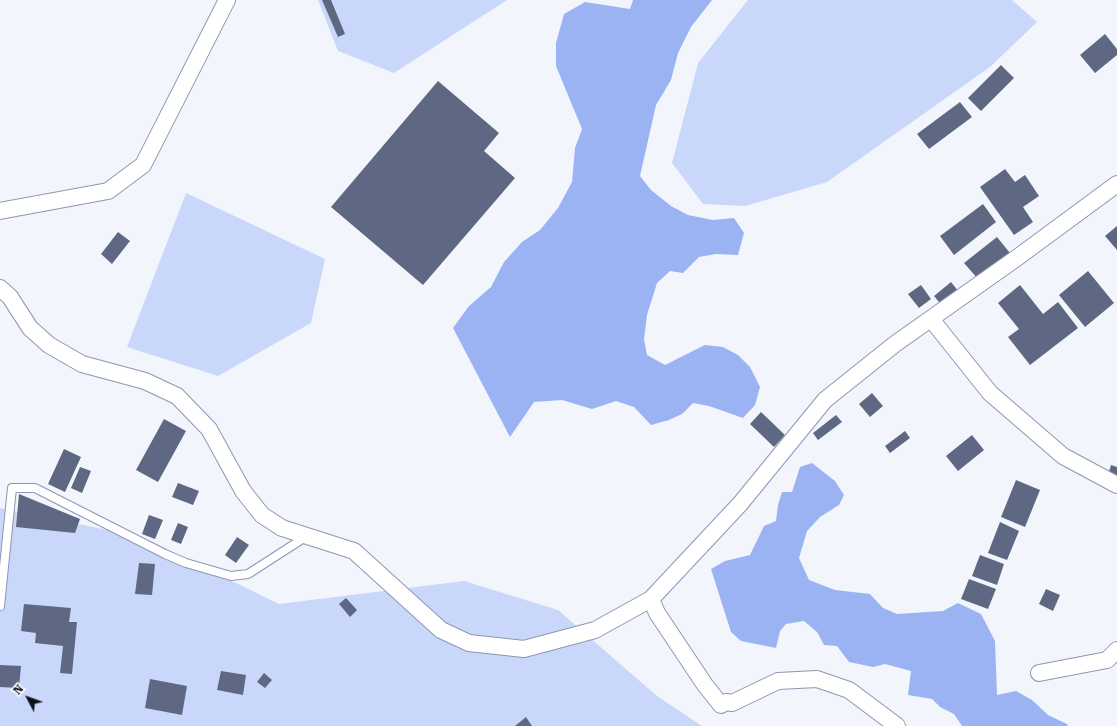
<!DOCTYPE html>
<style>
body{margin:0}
#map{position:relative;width:1117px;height:726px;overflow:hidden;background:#f3f5fc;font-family:"Roboto Serif",serif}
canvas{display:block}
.north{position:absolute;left:8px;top:678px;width:40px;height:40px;-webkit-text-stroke:3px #fff;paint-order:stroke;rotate:311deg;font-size:11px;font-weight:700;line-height:16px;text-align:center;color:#0f131d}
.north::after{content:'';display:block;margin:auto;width:14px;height:18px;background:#0f131d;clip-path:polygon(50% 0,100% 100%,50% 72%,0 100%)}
</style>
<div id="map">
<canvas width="1117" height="726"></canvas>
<div class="north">N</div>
</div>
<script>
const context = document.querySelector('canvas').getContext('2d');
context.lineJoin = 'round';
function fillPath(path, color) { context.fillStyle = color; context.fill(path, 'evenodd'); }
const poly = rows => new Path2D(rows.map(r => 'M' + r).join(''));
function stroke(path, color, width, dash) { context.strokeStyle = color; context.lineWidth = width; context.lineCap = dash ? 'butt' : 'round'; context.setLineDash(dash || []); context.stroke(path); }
fillPath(poly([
 [318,0,507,0,394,73,338,51],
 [748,0,1012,0,1037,22,990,67,827,182,745,206,703,204,672,163,698,63],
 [186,193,325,259,311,323,218,376,127,347],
 [0,508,142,537,279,604,464,581,558,610,657,696,702,726,0,726]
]), '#c9d7fb');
fillPath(poly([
 [633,0,712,0,691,27,678,53,671,80,656,105,640,176,651,190,671,206,688,215,713,220,734,218,744,233,738,255,716,254,699,257,683,273,670,271,657,283,647,315,644,339,647,355,665,365,705,345,723,347,738,355,750,367,760,387,755,405,743,418,709,406,693,403,682,414,669,420,651,425,634,407,616,401,592,409,562,400,534,402,510,437,453,328,469,306,491,287,504,262,522,242,540,230,558,208,572,182,575,148,582,129,556,66,556,43,564,14,585,2,630,9],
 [812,463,835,481,844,495,839,505,820,517,807,531,799,558,809,580,835,590,870,594,883,608,897,614,943,611,958,603,981,614,995,641,997,695,1016,691,1032,700,1048,715,1067,724,1068,726,962,726,954,714,940,707,932,699,908,695,911,671,885,664,873,667,849,662,837,646,824,645,817,632,804,621,786,624,780,631,776,648,741,641,731,632,711,569,725,561,750,555,764,526,776,521,778,505,782,492,792,492,800,467]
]), '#9bb3f2');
fillPath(poly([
 [322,0,331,0,345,34,338,37],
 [1105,34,1117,49,1117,55,1095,73,1080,55],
 [1001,65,1014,78,981,111,968,98],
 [438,81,499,133,484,151,515,178,423,285,331,207],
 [960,102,972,117,929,149,917,134],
 [1005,169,1015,182,1025,175,1039,196,1023,207,1033,222,1014,235,980,187],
 [983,204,996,222,954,255,940,236],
 [1117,226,1117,250,1105,236],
 [118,232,130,241,112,264,101,254],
 [997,237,1010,253,978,279,964,263],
 [1088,271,1114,303,1085,327,1059,295],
 [951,282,959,292,943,307,934,296],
 [921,285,931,299,919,308,908,294],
 [1020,285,1043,314,1058,302,1078,328,1030,365,1008,337,1019,329,998,303],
 [872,393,883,406,870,417,859,404],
 [761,412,785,435,774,447,750,424],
 [836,415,842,422,818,440,813,433],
 [164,419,186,431,158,482,136,470],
 [905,431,910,438,890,453,885,446],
 [972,435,984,450,958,471,946,456],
 [64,449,81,457,65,492,48,484],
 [1111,465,1117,467,1117,478,1108,475],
 [80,467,91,471,82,493,71,488],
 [1016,480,1040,490,1025,527,1001,517],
 [178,483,199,491,193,505,172,497],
 [19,494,80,519,75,533,16,527],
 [149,515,163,520,155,539,142,534],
 [1000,522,1019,531,1007,560,988,553],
 [178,523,188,527,181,544,171,540],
 [237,537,249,545,236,563,225,555],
 [980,555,1004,564,997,585,972,576],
 [139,563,155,564,152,595,135,594],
 [969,579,996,589,988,609,961,599],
 [1046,589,1060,595,1053,611,1039,604],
 [346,598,357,610,350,617,339,604],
 [24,604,71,608,69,622,77,622,72,674,60,673,63,646,35,643,36,633,21,631],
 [0,665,21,666,19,688,0,687],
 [221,671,246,675,243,695,217,690],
 [264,673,272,680,265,688,257,682],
 [150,679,187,686,182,715,145,708],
 [526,717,532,726,515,726]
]), '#5e6882');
const service = poly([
 [0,606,12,488,35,488,165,554,186,563,231,576,248,574,307,536]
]);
const minor = poly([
 [0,211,108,191,143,165,227,0],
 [0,288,10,297,30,328,49,345,82,364,145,381,177,396,209,429,243,491,262,515,282,528,354,551,441,630,469,643,524,649,595,630,651,599,740,504,825,400,895,344,1018,257,1117,184],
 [931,319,990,393,1063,456,1117,485],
 [651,599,657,613,705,685,721,705,726,702,732,703,778,681,817,679,849,690,897,726],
 [1039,673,1107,660,1117,650]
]);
stroke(service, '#8d97b3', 10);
stroke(minor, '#8d97b3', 18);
stroke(service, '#fff', 8);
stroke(minor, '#fff', 16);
</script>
